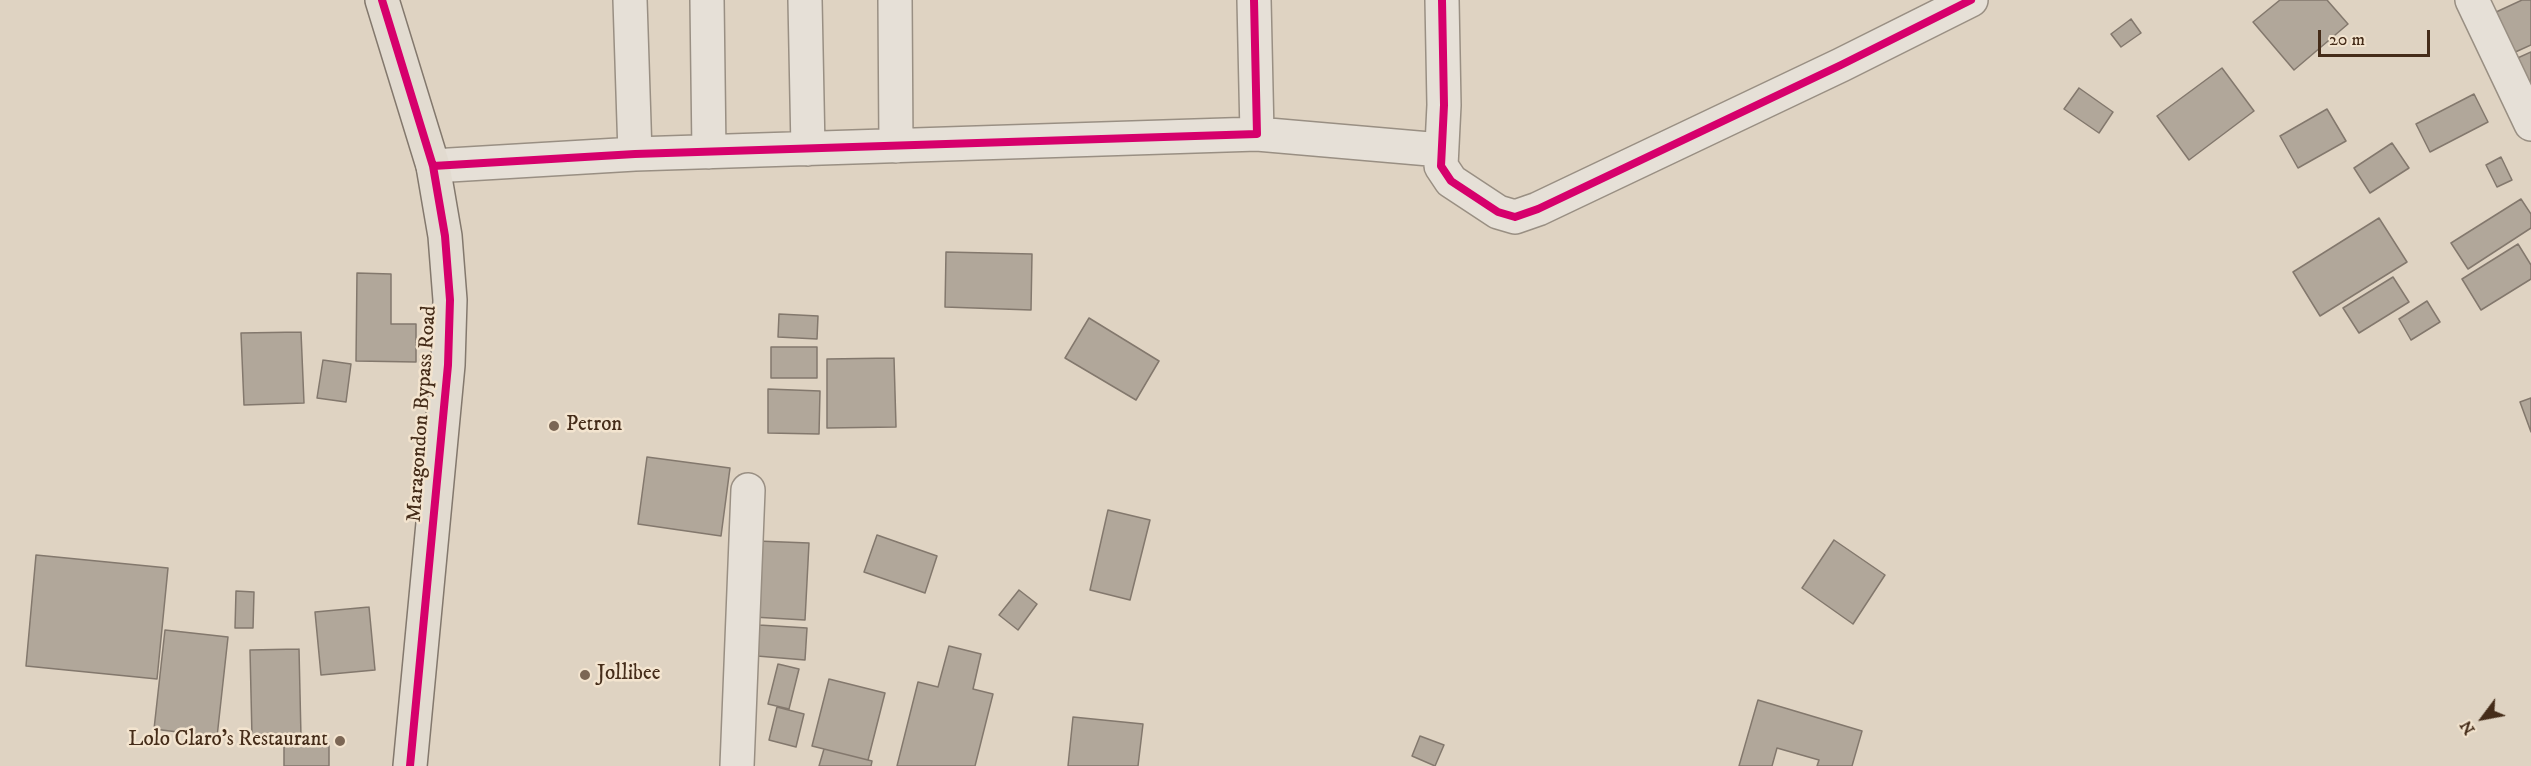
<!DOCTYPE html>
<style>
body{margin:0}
#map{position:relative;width:2531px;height:766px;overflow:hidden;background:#dfd3c2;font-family:"IM FELL DW Pica",serif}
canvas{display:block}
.north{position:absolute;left:2453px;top:688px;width:60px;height:60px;-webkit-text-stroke:4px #f3e4cf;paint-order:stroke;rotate:238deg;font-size:16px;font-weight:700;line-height:24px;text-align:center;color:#452c19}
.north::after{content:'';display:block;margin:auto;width:21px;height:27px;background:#452c19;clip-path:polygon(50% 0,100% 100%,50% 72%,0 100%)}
.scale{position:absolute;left:2318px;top:30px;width:112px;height:27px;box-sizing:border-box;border:3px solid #452c19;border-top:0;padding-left:8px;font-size:18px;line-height:21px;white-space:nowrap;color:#452c19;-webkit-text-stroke:4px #f3e4cf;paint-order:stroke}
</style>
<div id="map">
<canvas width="2531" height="766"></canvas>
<div class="north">N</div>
<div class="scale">20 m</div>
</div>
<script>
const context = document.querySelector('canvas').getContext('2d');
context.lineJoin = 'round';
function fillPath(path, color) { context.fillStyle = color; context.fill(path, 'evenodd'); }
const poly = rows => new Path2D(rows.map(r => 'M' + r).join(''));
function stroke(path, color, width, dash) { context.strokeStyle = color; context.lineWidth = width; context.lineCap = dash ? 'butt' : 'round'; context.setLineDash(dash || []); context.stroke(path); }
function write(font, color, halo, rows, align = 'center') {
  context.font = font + ' "IM FELL DW Pica",serif'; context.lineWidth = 5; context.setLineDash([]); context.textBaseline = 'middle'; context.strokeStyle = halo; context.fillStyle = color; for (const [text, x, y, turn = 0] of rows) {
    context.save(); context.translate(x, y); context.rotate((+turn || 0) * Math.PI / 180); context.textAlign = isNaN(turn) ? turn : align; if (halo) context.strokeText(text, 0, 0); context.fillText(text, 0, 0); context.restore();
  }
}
const building = poly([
 [2280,0,2327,0,2348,24,2294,70,2253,22,2280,0],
 [2522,0,2531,0,2531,45,2511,54,2494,13,2522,0],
 [2131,19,2141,33,2121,47,2111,34,2131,19],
 [2531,52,2531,93,2511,61,2531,52],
 [2222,68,2254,111,2189,160,2157,116,2222,68],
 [2079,88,2113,112,2099,133,2064,109,2079,88],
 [2474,94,2488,122,2430,152,2416,124,2474,94],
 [2327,109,2346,141,2298,168,2280,136,2327,109],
 [2392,143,2409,168,2370,193,2354,168,2392,143],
 [2501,157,2512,180,2497,187,2486,165,2501,157],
 [2521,199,2531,214,2531,228,2468,269,2451,243,2521,199],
 [2379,218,2407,262,2320,316,2293,272,2379,218],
 [2518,244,2531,265,2531,279,2481,310,2462,279,2518,244],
 [946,252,1032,254,1031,310,945,307,946,252],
 [357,273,391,274,391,324,416,324,416,362,356,361,357,273],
 [2393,277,2409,302,2359,333,2343,308,2393,277],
 [2427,301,2440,322,2411,340,2399,319,2427,301],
 [779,314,818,316,817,339,778,337,779,314],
 [1089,318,1159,361,1136,400,1065,358,1089,318],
 [301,332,304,403,244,405,241,333,301,332],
 [771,347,817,347,817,378,771,378,771,347],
 [894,358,896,427,827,428,827,359,894,358],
 [323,360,351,364,346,402,317,398,323,360],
 [768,389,820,391,819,434,768,433,768,389],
 [2531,398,2531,432,2520,402,2531,398],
 [647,457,730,468,721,536,638,524,647,457],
 [1108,510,1150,520,1130,600,1090,590,1108,510],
 [877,535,937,556,925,593,864,572,877,535],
 [1834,540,1885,575,1853,624,1802,588,1834,540],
 [757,541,809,543,805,620,753,617,757,541],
 [36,555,168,568,157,679,26,666,36,555],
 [1019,590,1037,604,1018,630,999,615,1019,590],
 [236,591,254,592,253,628,235,628,236,591],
 [369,607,375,670,321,675,315,612,369,607],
 [759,625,807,628,805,660,757,656,759,625],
 [165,630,228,637,217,737,154,729,165,630],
 [949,646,981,654,973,689,993,694,975,766,897,766,918,682,938,687,949,646],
 [299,649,301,737,252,737,250,650,299,649],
 [778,664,799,669,789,709,768,704,778,664],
 [829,679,885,693,868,760,812,746,829,679],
 [1758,700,1862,731,1852,766,1817,766,1819,760,1777,748,1772,766,1739,766,1758,700],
 [777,707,804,714,796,747,769,740,777,707],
 [1073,717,1143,724,1138,766,1068,766,1073,717],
 [1420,736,1444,745,1435,766,1412,756,1420,736],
 [284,741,329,742,329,766,284,766,284,741],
 [824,749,872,761,871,766,819,766,824,749]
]);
fillPath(building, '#b1a79a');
stroke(building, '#83786d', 1.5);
const minor = poly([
 [630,0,635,154],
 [707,0,709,152],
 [805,0,808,149],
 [895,0,896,146],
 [1442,0,1444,105,1441,166,1451,181,1498,212,1515,217,1538,209,1841,65,1971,0],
 [2472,0,2531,124],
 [1257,134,1441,150],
 [433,166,635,154,1257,134,1254,0],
 [737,766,748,490]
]);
const major = poly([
 [382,0,433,166,445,236,450,300,448,365,410,766]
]);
stroke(minor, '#998f83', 36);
stroke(major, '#83786d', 36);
stroke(minor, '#e6e0d7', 33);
stroke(major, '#e2dbd0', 33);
stroke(poly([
 [382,0,433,166,445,236,450,300,448,365,410,766],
 [1442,0,1444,105,1441,166,1451,181,1498,212,1515,217,1538,209,1841,65,1971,0],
 [433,166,635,154,1257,134,1254,0]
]), '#d6006c', 8);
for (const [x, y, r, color] of [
 [554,426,6,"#7b6654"],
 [585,675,6,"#7b6654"],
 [340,741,6,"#7b6654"]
]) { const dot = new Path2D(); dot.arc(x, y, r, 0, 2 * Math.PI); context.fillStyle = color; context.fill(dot); stroke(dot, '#f3e4cf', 2); }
write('21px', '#452c19', '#f3e4cf', [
 ["Maragondon Bypass Road",423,414,-86]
]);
write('21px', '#452c19', '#f3e4cf', [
 ["Petron",566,426],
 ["Jollibee",597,675],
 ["Lolo Claro's Restaurant",328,741,"right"]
], 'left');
</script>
